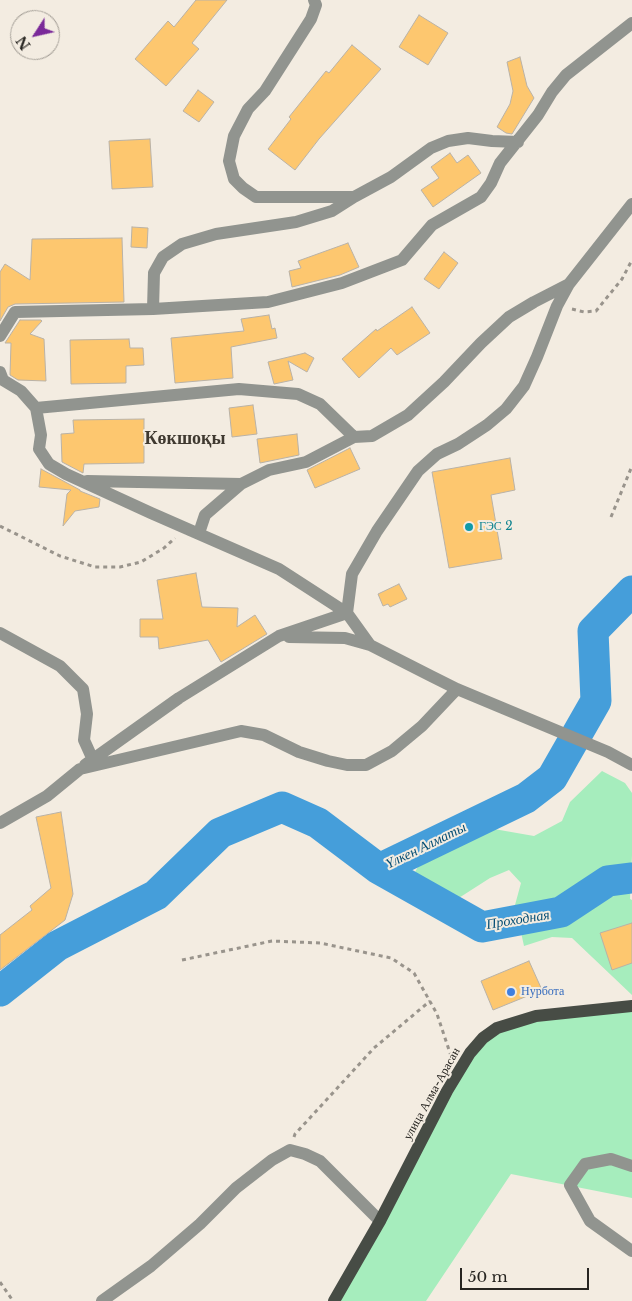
<!DOCTYPE html>
<meta charset="utf-8">
<style>
body{margin:0}
#map{position:relative;width:632px;height:1301px;overflow:hidden;background:#f3ece1;font-family:"Libre Baskerville",serif}
canvas{display:block}
.north{position:absolute;left:10px;top:10px;width:50px;height:50px;box-sizing:border-box;background:#f3ece1;border:1px solid #a19c94;border-radius:50%;rotate:235deg;font-size:14px;font-weight:700;line-height:20px;text-align:center;color:#272521}
.north::after{content:'';display:block;margin:auto;width:18px;height:22px;background:#7a2999;clip-path:polygon(50% 0,100% 100%,50% 72%,0 100%)}
.scale{position:absolute;left:460px;top:1268px;width:129px;height:22px;box-sizing:border-box;border:2px solid #272521;border-top:0;padding-left:6px;font-size:15px;line-height:18px;white-space:nowrap;color:#272521;-webkit-text-stroke:4px #f3ece1;paint-order:stroke}
</style>
<div id="map">
<canvas width="632" height="1301"></canvas>
<div class="north">N</div>
<div class="scale">50 m</div>
</div>
<script>
const context = document.querySelector('canvas').getContext('2d');
context.lineJoin = 'round';
function fillPath(path, color) { context.fillStyle = color; context.fill(path, 'evenodd'); }
const poly = rows => new Path2D(rows.map(r => 'M' + r).join(''));
function stroke(path, color, width, dash) { context.strokeStyle = color; context.lineWidth = width; context.lineCap = dash ? 'butt' : 'round'; context.setLineDash(dash || []); context.stroke(path); }
function write(font, color, halo, rows, align = 'center') {
  context.font = font + ' "Libre Baskerville",serif'; context.lineWidth = 4; context.setLineDash([]); context.textBaseline = 'middle'; context.strokeStyle = halo; context.fillStyle = color; for (const [text, x, y, turn = 0] of rows) {
    context.save(); context.translate(x, y); context.rotate((+turn || 0) * Math.PI / 180); context.textAlign = isNaN(turn) ? turn : align; if (halo) context.strokeText(text, 0, 0); context.fillText(text, 0, 0); context.restore();
  }
}
fillPath(poly([
 [602,771,625,783,632,793,632,855,630,899,632,900,632,995,572,938,552,937,524,946,515,905,521,883,509,870,490,878,451,903,414,874,421,861,451,850,494,829,534,836,562,821,570,802],
 [632,1006,632,1198,511,1174,426,1301,334,1301,456,1073,497,1028]
]), '#a6edbd');
stroke(poly([
 [379,869,482,927,561,912,608,881,632,878],
 [0,991,57,946,156,895,220,833,282,807,318,823,379,869,526,798,552,778,596,701,593,631,632,591]
]), '#459eda', 31);
const building = poly([
 [196,0,227,0,192,43,199,49,166,86,135,59,168,21,174,27,196,0],
 [419,15,448,33,428,65,399,47,419,15],
 [352,45,381,69,319,139,295,170,268,149,291,119,289,117,326,71,329,73,352,45],
 [520,57,527,86,534,98,512,134,506,133,497,127,510,104,513,91,507,62,520,57],
 [198,90,214,102,199,122,183,111,198,90],
 [150,139,153,187,112,189,109,141,150,139],
 [450,153,457,163,468,155,481,173,433,207,421,190,439,178,431,167,450,153],
 [132,227,148,228,147,248,131,247,132,227],
 [122,238,124,302,15,304,8,307,0,321,0,272,5,264,30,280,32,239,122,238],
 [348,243,359,267,340,275,292,287,289,271,301,268,298,261,348,243],
 [444,252,458,263,439,289,424,279,444,252],
 [412,307,430,333,397,355,391,348,359,378,342,359,376,329,377,331,412,307],
 [269,315,272,329,275,328,277,338,231,347,233,378,175,383,171,338,244,331,241,319,269,315],
 [20,320,41,320,42,321,30,334,44,339,46,381,18,380,10,375,11,343,5,343,20,320],
 [129,339,130,348,143,348,144,365,126,366,126,383,71,384,70,340,129,339],
 [305,353,314,358,307,372,288,361,293,380,274,384,268,362,305,353],
 [253,405,257,434,232,437,229,408,253,405],
 [144,419,144,463,84,464,83,473,62,462,61,434,74,433,73,420,144,419],
 [297,434,299,455,260,463,257,439,297,434],
 [350,448,360,469,315,488,307,470,350,448],
 [510,458,515,490,491,495,502,559,449,568,432,472,510,458],
 [41,469,80,490,80,491,100,499,99,507,75,511,63,526,67,494,71,490,39,487,41,469],
 [196,573,202,607,238,608,237,627,255,615,267,634,221,662,208,640,159,649,158,637,140,637,140,619,163,619,157,580,196,573],
 [399,584,407,599,390,607,388,604,383,606,378,594,399,584],
 [61,812,73,894,65,920,0,970,0,935,32,910,30,906,51,888,36,817,61,812],
 [632,923,632,963,612,970,600,933,632,923],
 [529,961,542,990,493,1010,481,981,529,961]
]);
fillPath(building, '#fdc76f');
stroke(building, '#b9b2a7', 1);
stroke(poly([
 [572,309,584,312,596,311,622,279,632,260],
 [611,517,632,466],
 [0,526,60,556,95,567,120,567,141,562,164,548,175,538],
 [182,960,272,941,320,943,391,958,414,973,437,1014,451,1056],
 [294,1137,295,1134,308,1120,374,1048,430,1001],
 [0,1282,13,1301]
]), '#99948c', 3, [4, 4]);
stroke(poly([
 [314,0,316,5,311,19,265,91,248,109,234,136,229,161,234,179,243,188,256,197,354,197,391,177,431,148,448,141,468,138,492,141,518,142],
 [153,309,154,273,163,257,182,244,216,234,296,222,332,211,354,197],
 [0,336,15,312,153,309,268,302,342,283,402,260,432,225,481,197,491,183,500,163,538,115,552,92,566,75,632,23],
 [0,372,3,380,21,391,36,408,41,435,39,449,49,464,66,474,151,513,279,569,347,613,370,645,431,676,457,689,608,752,632,765],
 [36,408,239,389,298,394,320,404,354,437],
 [87,481,241,484,269,470,306,462,354,437,372,436,408,415,444,382,481,343,509,317,534,302,569,284],
 [199,533,205,515,241,484],
 [347,613,352,574,377,531,418,471,437,454,458,444,487,425,506,409,524,386,537,357,557,306,569,284,632,204],
 [0,633,60,666,83,689,87,714,84,740,93,760],
 [289,637,345,638,370,645],
 [85,765,179,698,279,636,347,613],
 [0,823,47,796,80,769,241,731,264,735,299,752,328,761,347,765,366,765,392,751,422,726,457,689],
 [632,1166,611,1159,585,1164,570,1185,590,1221,632,1251],
 [102,1301,151,1266,200,1224,236,1188,272,1160,290,1150,305,1154,320,1161,380,1221]
]), '#91948f', 12);
stroke(poly([
 [334,1301,380,1221,447,1091,470,1053,483,1038,497,1028,536,1016,632,1006]
]), '#474c45', 12);
for (const [x, y, r, color] of [
 [469,527,5,"#0f9aa8"],
 [511,992,5,"#3f7fe0"]
]) { const dot = new Path2D(); dot.arc(x, y, r, 0, 2 * Math.PI); context.fillStyle = color; context.fill(dot); stroke(dot, '#f3ece1', 2); }
write('12px', '#0d838f', '#f3ece1', [
 ["ГЭС 2",479,527]
], 'left');
write('12px', '#366cbe', '#f3ece1', [
 ["Нурбота",521,992]
], 'left');
write('12px', '#272521', '#f3ece1', [
 ["улица Алма-Арасан",432,1094,-61]
]);
write('italic 14px', '#044d74', '#f3ece1', [
 ["Үлкен Алматы",426,846,-26],
 ["Проходная",518,920,-9]
]);
write('bold 18px', '#3f3930', '#f3ece1', [
 ["Көкшоқы",185,439]
]);
</script>
